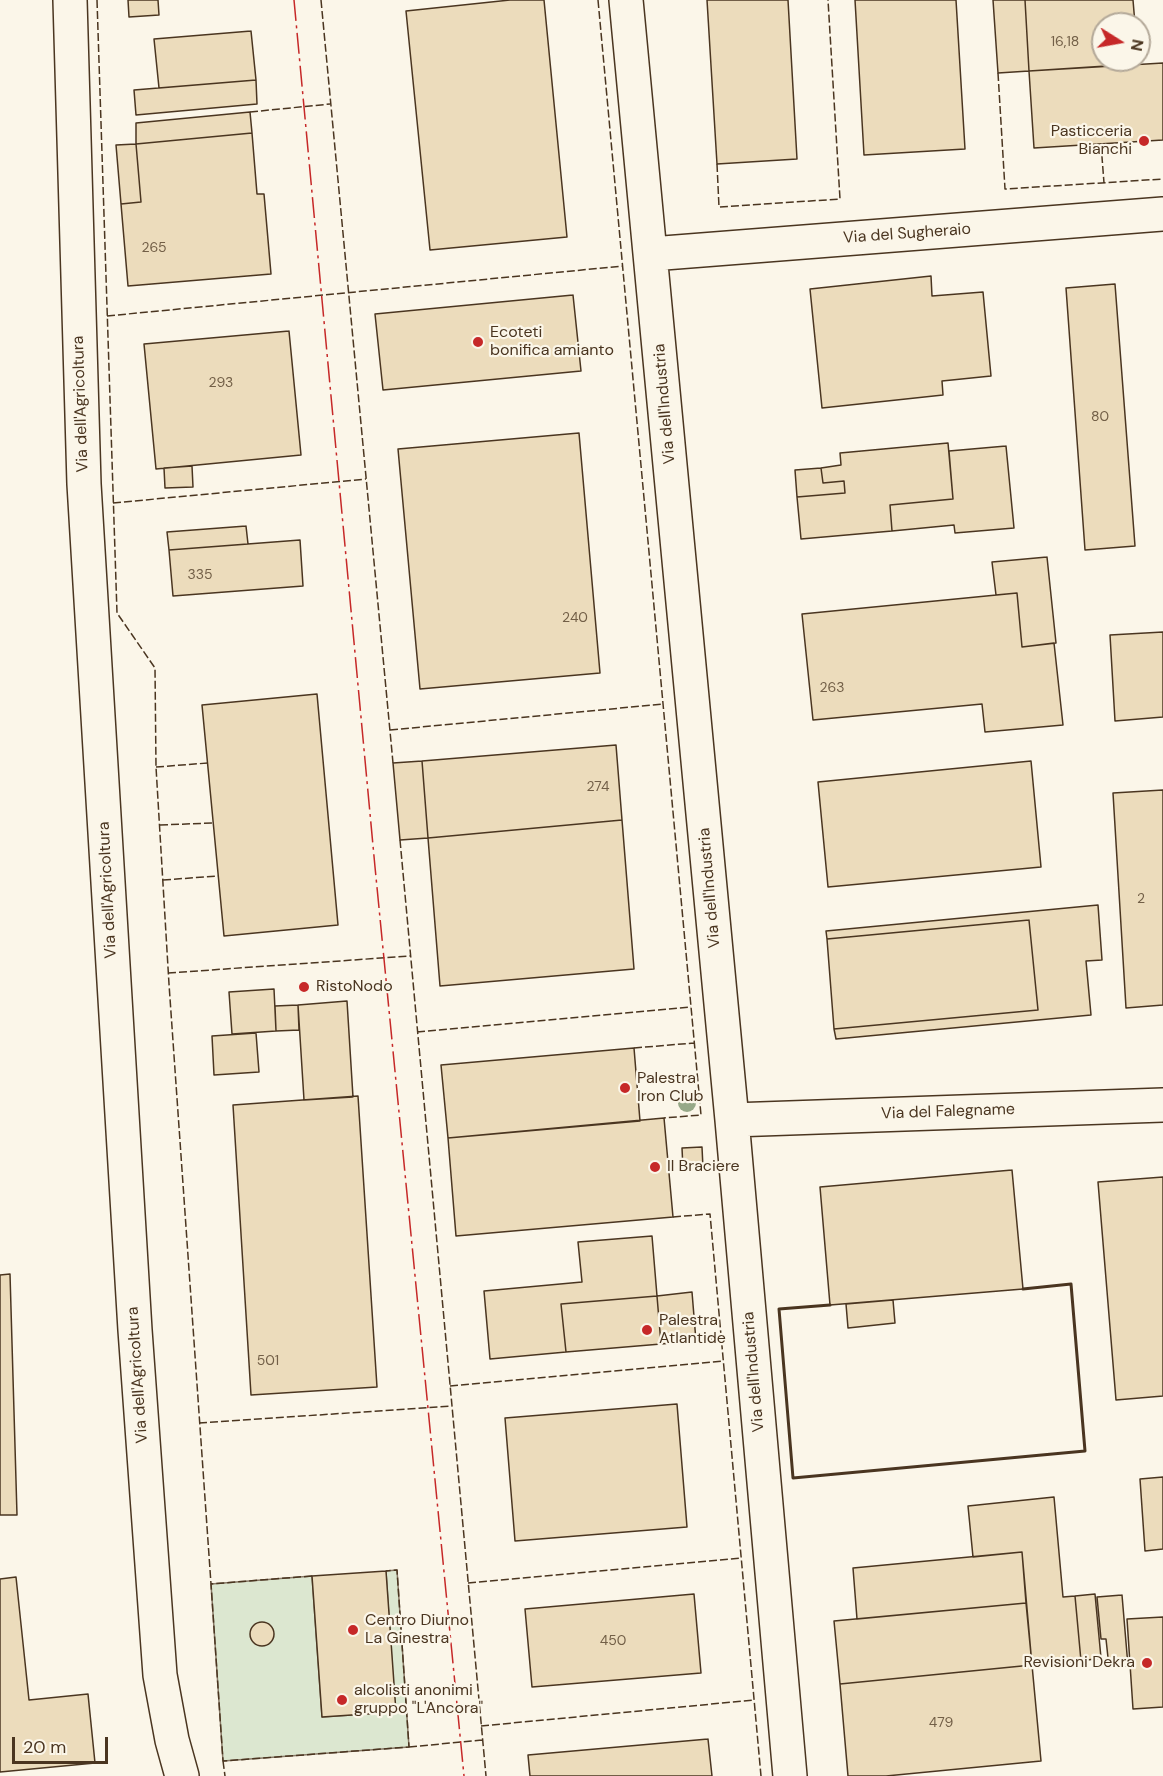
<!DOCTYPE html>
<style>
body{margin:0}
#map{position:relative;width:1163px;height:1776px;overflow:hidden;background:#fbf6e9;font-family:"DM Sans",sans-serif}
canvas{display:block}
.north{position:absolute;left:1091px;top:12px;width:60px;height:60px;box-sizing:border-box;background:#fbf6e9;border:2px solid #b4a999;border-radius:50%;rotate:101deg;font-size:16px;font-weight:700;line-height:24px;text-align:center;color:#4a3520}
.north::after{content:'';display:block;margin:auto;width:21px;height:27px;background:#c62828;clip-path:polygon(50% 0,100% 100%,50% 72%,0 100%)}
.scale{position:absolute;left:12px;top:1737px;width:96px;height:27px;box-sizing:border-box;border:3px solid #4a3520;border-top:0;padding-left:8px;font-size:18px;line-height:21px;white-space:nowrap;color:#4a3520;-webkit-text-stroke:4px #fbf6e9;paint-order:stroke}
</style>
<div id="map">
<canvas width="1163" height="1776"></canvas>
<div class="north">N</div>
<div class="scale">20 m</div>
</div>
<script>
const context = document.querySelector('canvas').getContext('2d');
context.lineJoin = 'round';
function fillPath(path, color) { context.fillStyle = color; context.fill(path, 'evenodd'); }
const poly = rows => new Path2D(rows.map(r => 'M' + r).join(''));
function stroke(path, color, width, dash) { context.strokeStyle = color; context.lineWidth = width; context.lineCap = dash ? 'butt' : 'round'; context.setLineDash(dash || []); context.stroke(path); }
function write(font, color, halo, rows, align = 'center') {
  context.font = font + ' "DM Sans",sans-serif'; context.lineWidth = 4.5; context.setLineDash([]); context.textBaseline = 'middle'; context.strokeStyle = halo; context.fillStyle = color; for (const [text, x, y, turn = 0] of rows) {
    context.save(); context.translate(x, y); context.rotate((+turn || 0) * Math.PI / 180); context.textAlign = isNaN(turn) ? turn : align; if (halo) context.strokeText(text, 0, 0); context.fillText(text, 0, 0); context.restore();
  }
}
const green = poly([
 [397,1570,409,1747,223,1761,211,1584,312,1576,322,1717,395,1712,386,1571,397,1570]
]);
fillPath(green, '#dce7d0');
stroke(green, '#887966', 1.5);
const building = poly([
 [128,0,158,0,159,15,129,17,128,0],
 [510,0,544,0,567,237,430,250,406,11,510,0],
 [707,0,788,0,797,159,717,164,707,0],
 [855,0,956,0,965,149,864,155,855,0],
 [993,0,1025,0,1029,71,998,73,993,0],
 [1025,0,1133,0,1135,24,1103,24,1103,60,1137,60,1137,64,1029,71,1025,0],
 [251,31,256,80,159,88,154,39,251,31],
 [1163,63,1163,140,1034,148,1029,71,1163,63],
 [256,80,257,104,136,115,134,90,256,80],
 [250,112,252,133,136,144,136,123,250,112],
 [252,133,257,194,264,194,271,274,128,286,121,204,141,202,136,144,252,133],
 [136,144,141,202,121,204,116,145,136,144],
 [931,276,932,296,983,292,991,376,942,381,943,395,822,408,810,289,931,276],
 [1115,284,1135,546,1085,550,1066,288,1115,284],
 [573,295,581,371,383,390,375,314,573,295],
 [289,331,301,455,156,469,144,344,289,331],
 [579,433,600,673,420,689,398,449,579,433],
 [948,443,953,499,890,505,892,531,801,539,797,497,845,493,844,481,823,483,821,468,841,465,840,453,948,443],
 [1006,446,1014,528,955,533,954,525,892,531,890,505,953,499,949,451,1006,446],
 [192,466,193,487,165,488,164,468,192,466],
 [821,468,823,483,844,481,845,493,797,497,795,470,821,468],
 [246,526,248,544,169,550,167,532,246,526],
 [300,540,303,586,173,596,169,550,300,540],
 [1047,557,1056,643,1022,647,1017,593,996,595,992,562,1047,557],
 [1017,593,1022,647,1054,643,1063,725,985,732,982,704,813,720,802,614,1017,593],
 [1163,632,1163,717,1115,721,1110,635,1163,632],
 [317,694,338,925,224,936,202,705,317,694],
 [616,745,622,820,428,838,422,761,616,745],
 [422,761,428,838,400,840,393,763,422,761],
 [1031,761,1041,867,828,887,818,782,1031,761],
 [1163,790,1163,1005,1126,1008,1113,793,1163,790],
 [622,820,634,969,440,986,428,838,622,820],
 [1098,905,1102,960,1086,961,1091,1015,836,1039,834,1029,1038,1010,1029,920,827,939,826,931,1098,905],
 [1029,920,1038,1010,834,1029,827,939,1029,920],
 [274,989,276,1031,232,1034,229,992,274,989],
 [347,1001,353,1097,304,1100,298,1005,347,1001],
 [298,1005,299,1030,276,1031,275,1006,298,1005],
 [256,1033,259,1072,214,1075,212,1036,256,1033],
 [634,1048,640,1121,448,1138,441,1065,634,1048],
 [358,1096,377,1387,251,1395,233,1105,358,1096],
 [664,1118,673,1217,456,1236,448,1138,664,1118],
 [702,1147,703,1168,683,1169,682,1148,702,1147],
 [1012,1170,1023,1289,830,1305,820,1187,1012,1170],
 [1163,1177,1163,1396,1116,1400,1098,1182,1163,1177],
 [652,1236,657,1296,561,1304,566,1352,490,1359,484,1291,582,1282,578,1242,652,1236],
 [10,1274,17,1515,0,1515,0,1275,10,1274],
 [692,1292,696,1341,661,1344,657,1296,692,1292],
 [657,1296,661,1344,566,1352,561,1304,657,1296],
 [893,1300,895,1323,848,1328,846,1304,893,1300],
 [677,1404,687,1527,515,1541,505,1418,677,1404],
 [1163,1477,1163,1549,1145,1551,1140,1479,1163,1477],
 [1054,1497,1063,1597,1075,1596,1081,1661,1032,1665,1022,1552,973,1557,968,1506,1054,1497],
 [1022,1552,1026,1603,857,1619,853,1568,1022,1552],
 [386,1571,396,1712,322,1717,312,1576,386,1571],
 [16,1577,29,1700,88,1694,95,1763,0,1772,0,1579,16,1577],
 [694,1594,701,1673,532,1687,525,1609,694,1594],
 [1095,1594,1101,1658,1081,1661,1075,1596,1095,1594],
 [1122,1595,1128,1666,1109,1667,1106,1639,1101,1639,1097,1597,1122,1595],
 [1026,1603,1032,1665,840,1684,834,1621,1026,1603],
 [1163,1617,1163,1707,1133,1709,1127,1619,1163,1617],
 '250 1634a12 12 0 1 1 24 0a12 12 0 1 1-24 0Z',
 [1032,1665,1041,1761,886,1776,848,1776,840,1684,1032,1665],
 [708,1739,712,1776,530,1776,528,1755,708,1739]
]);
fillPath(building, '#ecdcbc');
stroke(building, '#4a3520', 1.5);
const minor = poly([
 [70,0,84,484,135,1330,160,1675,172,1740,182,1776],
 [626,0,732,1120,790,1776],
 [651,254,1163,214],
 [732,1120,1163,1105]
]);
stroke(minor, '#4a3520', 36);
stroke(minor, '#fbf6e9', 33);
stroke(poly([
 [97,0,117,613,155,668,156,767,169,984,211,1584],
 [321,0,393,763],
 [598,0,701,1115,664,1118],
 [998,73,1005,189,1163,179],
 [250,112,330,104],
 [1101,144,1104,183],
 [717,164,719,207,840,199,828,0],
 [107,316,623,266],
 [113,503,366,479],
 [390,730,663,704],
 [156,767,208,763],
 [160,825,213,823],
 [400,840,486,1776],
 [163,880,218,876],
 [168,973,410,956],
 [417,1032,691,1007],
 [634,1048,694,1043],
 [673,1217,710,1214,761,1776],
 [696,1341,721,1338],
 [450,1386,723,1361],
 [199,1423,452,1406],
 [312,1576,211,1584,223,1761,409,1747,397,1570,386,1571],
 [468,1583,741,1558],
 [481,1726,754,1700],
 [409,1747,482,1740],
 [223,1761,225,1776]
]), '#4a3520', 1.5, [8, 3]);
stroke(poly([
 [830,1305,779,1309,793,1478,1085,1451,1071,1284,1023,1289]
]), '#4a3520', 3);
stroke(poly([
 [294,0,375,867,464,1776]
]), '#c62828', 1.5, [21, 4.5, 3, 4.5]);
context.fillStyle = '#96a887';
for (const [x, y] of [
 [687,1103]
]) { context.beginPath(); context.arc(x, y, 9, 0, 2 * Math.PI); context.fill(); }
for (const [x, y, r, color] of [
 [1144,141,6,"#c62828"],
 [478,342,6,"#c62828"],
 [304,987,6,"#c62828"],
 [625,1088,6,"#c62828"],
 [655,1167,6,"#c62828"],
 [647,1330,6,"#c62828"],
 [353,1630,6,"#c62828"],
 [1147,1663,6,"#c62828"],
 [342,1700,6,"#c62828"]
]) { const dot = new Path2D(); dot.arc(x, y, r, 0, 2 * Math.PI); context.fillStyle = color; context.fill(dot); stroke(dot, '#fbf6e9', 2); }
write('14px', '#725f47', null, [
 ["16,18",1065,42],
 ["265",154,248],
 ["293",221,383],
 ["80",1100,417],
 ["335",200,575],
 ["240",575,618],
 ["263",832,688],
 ["274",598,787],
 ["2",1141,899],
 ["501",268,1361],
 ["450",613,1641],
 ["479",941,1723]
]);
write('16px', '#4a3520', '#fbf6e9', [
 ["Pasticceria",1132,132,"right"],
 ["Bianchi",1132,150,"right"],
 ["Ecoteti",490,333],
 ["bonifica amianto",490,351],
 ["RistoNodo",316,987],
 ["Palestra",637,1079],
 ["Iron Club",637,1097],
 ["Il Braciere",667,1167],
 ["Palestra",659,1321],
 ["Atlantide",659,1339],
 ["Centro Diurno",365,1621],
 ["La Ginestra",365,1639],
 ["Revisioni Dekra",1135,1663,"right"],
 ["alcolisti anonimi",354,1691],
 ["gruppo \"L'Ancora\"",354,1709]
], 'left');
write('16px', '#4a3520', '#fbf6e9', [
 ["Via del Sugheraio",907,234,-4],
 ["Via dell'Agricoltura",81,404,-92],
 ["Via dell'Industria",665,404,-95],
 ["Via dell'Industria",710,888,-95],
 ["Via dell'Agricoltura",108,890,-93],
 ["Via del Falegname",948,1112,-2],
 ["Via dell'Industria",754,1372,-95],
 ["Via dell'Agricoltura",138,1375,-94]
]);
</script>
